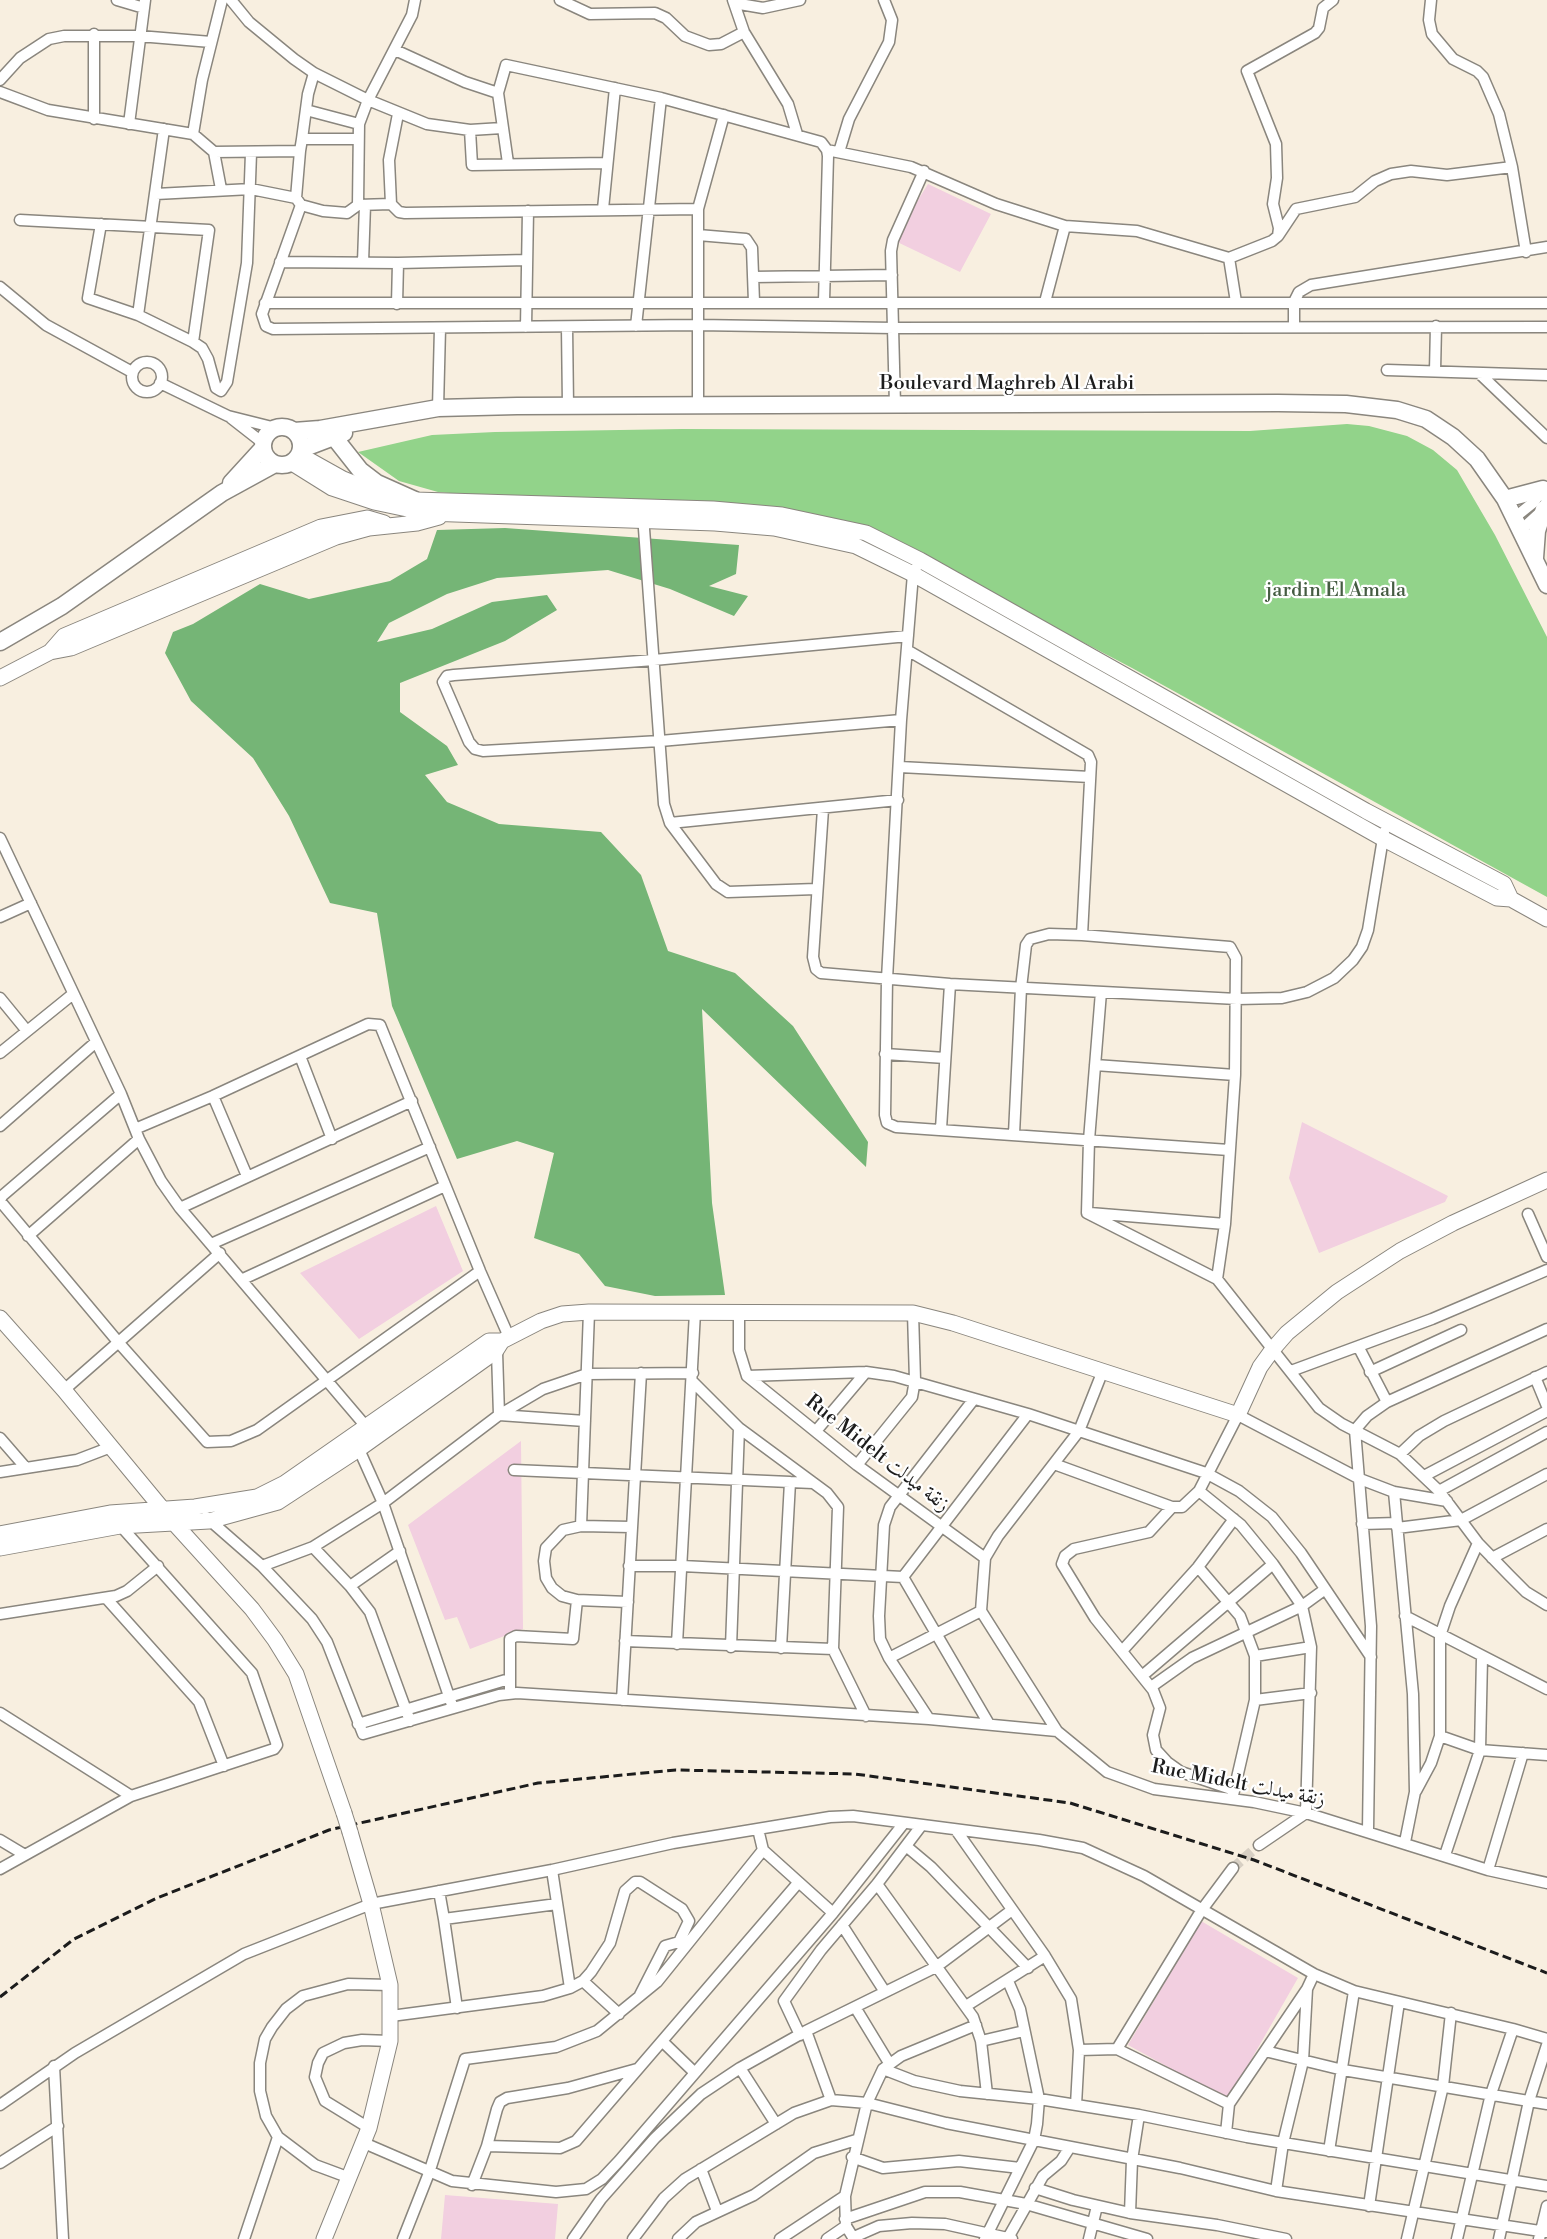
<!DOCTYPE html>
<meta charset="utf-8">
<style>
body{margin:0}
canvas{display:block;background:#f8efe0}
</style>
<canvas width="1547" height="2239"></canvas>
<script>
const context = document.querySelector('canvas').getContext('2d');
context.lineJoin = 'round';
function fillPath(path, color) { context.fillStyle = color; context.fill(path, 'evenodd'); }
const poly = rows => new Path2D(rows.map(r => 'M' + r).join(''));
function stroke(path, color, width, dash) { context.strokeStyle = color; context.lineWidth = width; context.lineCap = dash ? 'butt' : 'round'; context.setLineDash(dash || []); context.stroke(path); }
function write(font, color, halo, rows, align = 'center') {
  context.font = font + ' "Libre Bodoni",Amiri,serif'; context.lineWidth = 4.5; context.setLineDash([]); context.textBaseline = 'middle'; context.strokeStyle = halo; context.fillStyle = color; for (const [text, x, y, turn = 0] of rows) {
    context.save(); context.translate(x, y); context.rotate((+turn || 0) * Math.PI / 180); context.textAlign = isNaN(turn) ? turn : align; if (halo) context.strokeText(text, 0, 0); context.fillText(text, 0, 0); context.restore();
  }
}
fillPath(poly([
 [928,184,991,214,960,272,893,240],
 [1302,1122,1448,1196,1445,1202,1319,1253,1289,1178],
 [436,1206,463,1271,359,1339,300,1273],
 [521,1441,523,1629,470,1649,457,1617,445,1620,408,1525],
 [1201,1921,1298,1978,1228,2100,1128,2045],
 [445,2195,558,2204,555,2239,441,2239]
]), '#f2cfe0');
fillPath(poly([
 [1347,424,1369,426,1407,436,1433,450,1457,470,1495,535,1547,637,1547,897,1132,668,869,530,438,492,399,481,358,452,432,435,495,432,682,429,1250,431]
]), '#92d38a');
fillPath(poly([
 [505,528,739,545,736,574,709,586,748,596,734,616,670,589,608,570,497,578,447,594,389,623,377,642,432,629,492,602,547,595,557,610,505,641,400,683,400,712,447,746,458,765,425,775,447,802,499,824,601,832,641,875,668,951,735,973,793,1026,868,1142,866,1167,702,1009,712,1203,725,1295,655,1296,605,1286,579,1254,534,1238,554,1153,517,1141,457,1159,392,1006,377,913,330,903,289,816,253,758,191,701,165,653,173,632,193,624,260,584,309,599,390,581,427,559,437,530]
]), '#75b576');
stroke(poly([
 [1233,1868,1259,1845]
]), '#d7cfc3', 10, [10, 5]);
const street = poly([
 [117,0,144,8],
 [231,0,249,22,294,59,314,73,368,100,427,124,470,130,502,128],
 [560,0,590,14,655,13,666,18,685,36,709,45,721,44,744,32],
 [733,0,744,32,788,104,797,134],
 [1431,0,1429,20,1432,34,1453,59,1477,71,1483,77,1499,114,1512,167,1526,252],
 [734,3,763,8,800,0],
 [94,34,94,119],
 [395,50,465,82,498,93,508,163],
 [0,80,20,58,49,39,64,36,139,36,211,42],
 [0,92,48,110,193,134,214,152,221,189],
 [498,93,506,65,661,98,821,142,827,150,828,156,824,301],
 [306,110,359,124],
 [129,124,145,0],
 [470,130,472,165,607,163],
 [193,134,202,80,222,0],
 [302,139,308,94,314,73],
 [827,150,911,167,996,204,1065,226,1045,302],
 [214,152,300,151,302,139,357,139],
 [839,152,849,119,889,42,892,20,884,0],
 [156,194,251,189,296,198,301,205,323,211,347,213,358,205,391,204,399,212,405,213,698,209],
 [296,198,300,151],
 [391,204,389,160,398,114],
 [301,205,262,314,266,326,273,329,697,325,894,328,1547,327],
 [358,205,359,124,368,100,412,15,415,0],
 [603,209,615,88],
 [20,220,209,230,193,342],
 [101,224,88,298,138,315,193,342,202,348,208,359,216,388,221,391,227,382,247,263,251,153],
 [1065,226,1137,231,1229,258,1236,302],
 [698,235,746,239,752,248,754,302],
 [1278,236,1296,209,1355,197,1375,181,1391,174,1411,171,1447,175,1512,167],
 [1229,258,1272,241,1278,236,1279,228,1273,204,1277,178,1276,144,1247,71,1315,33,1319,28,1323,8,1333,0],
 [280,262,398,263,527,260],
 [363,262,365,205],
 [753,277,892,275],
 [0,287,46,325,132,372],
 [265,303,1547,303],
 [397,304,398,263],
 [138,315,164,129],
 [636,326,661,98],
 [1294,326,1294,302,1299,292,1311,285,1547,247],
 [526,327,528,211],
 [567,327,568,406],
 '132 377a15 15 0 1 1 30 0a15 15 0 1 1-30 0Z',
 [1387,370,1547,375],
 [1435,371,1436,326],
 [1480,374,1547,438],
 [160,383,228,416,276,428],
 [895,405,891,251,893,240,924,171],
 [698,406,698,209,724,115],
 [438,408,440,328],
 [231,418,263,443],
 [643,515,664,804,670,823,716,884,728,892,816,889],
 [1514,518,1534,502,1543,489],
 [1521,530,1544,509,1547,499],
 [916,568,913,574,901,720,887,979,885,1115,887,1123,896,1127,1229,1150],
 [907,650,1088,755,1091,762,1082,935],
 [901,720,660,741,483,751,475,749,469,742,443,682,447,676,454,675,654,660,908,636],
 [900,767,1090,777],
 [823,809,813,957,816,969,821,973,950,984,1237,999,1282,998,1307,992,1334,978,1353,960,1362,947,1368,930,1384,832],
 [670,823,898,800],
 [0,838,121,1094,139,1139,161,1181,180,1208,369,1430],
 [0,917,31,903],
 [1101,992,1089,1140,1087,1213,1217,1279,1319,1408,1342,1424,1400,1454,1439,1491,1478,1543,1509,1575,1526,1592,1547,1605],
 [0,998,27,1031],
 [0,1053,73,994],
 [885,1054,945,1058],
 [300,1056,332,1139],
 [1095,1065,1235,1075],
 [121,1094,2,1196,0,1201,119,1343,207,1442,231,1441,257,1430,480,1271],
 [213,1096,247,1176],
 [0,1126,96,1042],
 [135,1129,213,1096,368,1024,380,1025,480,1271,509,1337],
 [941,1129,950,984],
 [1014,1134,1021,988,1026,945,1030,939,1049,934,1082,935,1230,947,1236,958,1235,1075,1225,1224,1217,1279],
 [180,1208,412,1101],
 [1090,1213,1225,1224],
 [1528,1214,1547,1257],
 [28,1236,139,1139],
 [211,1244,430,1147],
 [243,1279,445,1186],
 [739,1313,739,1350,747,1376,857,1465,985,1558],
 [1359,1348,1387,1402],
 [493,1349,497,1352,499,1415,585,1421],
 [1291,1371,1432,1319,1547,1270],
 [1370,1372,1461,1330],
 [1102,1373,1079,1431,998,1536,985,1558,981,1611,1057,1731,1107,1772,1154,1789,1254,1802,1306,1813,1488,1870,1547,1883],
 [747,1376,866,1372,894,1376,1028,1414,1206,1473,1239,1491,1272,1517,1301,1553,1371,1657],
 [1535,1377,1547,1406],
 [693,1382,739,1428,827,1493,838,1507,833,1649,866,1716],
 [64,1390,220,1253],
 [816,1431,866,1372],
 [0,1438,26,1468],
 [357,1445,383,1503,453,1708],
 [1400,1454,1419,1436,1444,1421,1547,1372],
 [1054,1464,1172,1507,1182,1507,1199,1491,1238,1415,1360,1479,1394,1492,1447,1501],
 [857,1465,912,1397,915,1380,913,1313],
 [514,1470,813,1483],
 [0,1472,77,1460,111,1447],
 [1424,1476,1547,1411],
 [1199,1491,1241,1525,1273,1564,1302,1606,1311,1647,1306,1813,1259,1845],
 [1439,1491,1547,1432],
 [1394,1492,1413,1694,1415,1792,1405,1842],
 [1172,1507,1149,1532,1074,1549,1065,1556,1062,1564,1095,1618,1153,1690,1160,1708,1153,1735,1156,1750,1167,1762,1181,1772,1234,1790],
 [206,1517,262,1566,312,1619,327,1642,363,1734,499,1695,517,1693,929,1719,1057,1731],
 [1362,1524,1397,1523],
 [581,1526,589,1312],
 [1397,1528,1461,1520,1547,1474],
 [313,1547,350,1586,370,1612,410,1721],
 [1492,1558,1547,1529],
 [262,1566,313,1547,383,1503,499,1415,543,1389,587,1374,693,1373],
 [629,1566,682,1566,903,1577],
 [1198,1567,1240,1616,1255,1656,1255,1700,1233,1795],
 [903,1577,1028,1414],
 [903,1577,989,1724],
 [350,1586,400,1551],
 [106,1598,199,1702,224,1766],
 [628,1602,577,1600,562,1596,552,1588,546,1578,544,1561,546,1548,563,1530,581,1526,631,1527],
 [0,1614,116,1596,127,1591,158,1566],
 [1405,1616,1547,1689],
 [625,1641,833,1649],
 [677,1644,695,1312],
 [731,1647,739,1428],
 [781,1648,790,1482],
 [1122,1651,1198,1567,1234,1519],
 [1255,1656,1311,1647],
 [889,1658,981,1611],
 [1142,1676,1273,1564],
 [1151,1687,1192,1658,1302,1606,1324,1590],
 [510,1693,510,1639,516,1636,573,1639,577,1600],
 [622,1700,641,1373],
 [1255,1700,1311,1693],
 [0,1713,131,1796],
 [929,1719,889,1658,880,1639,879,1616,884,1525,890,1507,974,1399],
 [358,1724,509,1679],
 [1440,1736,1480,1750,1547,1755],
 [1416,1791,1431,1763,1440,1736,1440,1636,1450,1606,1478,1543],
 [758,1829,763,1850,833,1913],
 [956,1830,1045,1956,966,2006],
 [1368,1830,1371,1626,1355,1430,1367,1416,1387,1402,1547,1329],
 [0,1840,25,1855],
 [906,1846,931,1867,1028,1968],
 [1445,1855,1480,1750,1482,1658],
 [0,1869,131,1796,274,1749,277,1745,252,1673,118,1523],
 [552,1870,570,1988],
 [1488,1870,1523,1753],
 [877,1884,973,2017,981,2041,987,2094],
 [439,1891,444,1919],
 [842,1925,885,1992],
 [1045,1956,1071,1999,1079,2050,1076,2105],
 [583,1981,619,2014],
 [855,2007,889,2063],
 [457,2008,444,1919,557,1904],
 [391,2016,543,1996,570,1988,583,1981,591,1972,610,1943,625,1891,635,1882,640,1882,682,1909,689,1921,679,1942,665,1946,640,1995],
 [806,2031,831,2100],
 [800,2035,784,2001,821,1950,877,1884,921,1826],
 [662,2041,694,2072],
 [981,2041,1024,2031],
 [1117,2049,1201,1911,1233,1868],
 [1079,2050,1117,2049,1229,2104],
 [1265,2051,1307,1989],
 [54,2066,63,2239],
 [740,2068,776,2124],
 [637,2069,568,2088,507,2098,500,2102,497,2109,487,2146,560,2148,576,2141,798,1883],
 [883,2069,914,2081,960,2091,1039,2099,1139,2115,1247,2137,1547,2186],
 [0,2105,75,2053,244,1954,371,1904,552,1870,673,1843,830,1817,853,1816,1039,1840,1083,1848,1144,1876,1314,1974,1354,1991,1513,2029,1547,2039],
 [369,2128,325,2101,315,2077,318,2063,323,2053,344,2043,362,2040,390,2041],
 [1226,2133,1229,2104,1265,2051,1343,2070,1547,2104],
 [364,2143,452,2181,556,2192,586,2189,602,2179,619,2161,833,1913,904,1823],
 [1329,2151,1354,1991],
 [852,2157,883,2168,959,2161,1020,2168],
 [0,2163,58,2126],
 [701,2169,717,2211],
 [350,2178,315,2165,278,2137,266,2116,260,2091,260,2063,265,2039,272,2027,286,2009,303,1996,348,1984,390,1985],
 [472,2185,487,2146],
 [1035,2188,1073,2200,1130,2213,1217,2225,1286,2239],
 [1276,2191,1283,2143,1303,2061,1307,1989,1314,1974],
 [1369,2206,1399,2002],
 [1130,2213,1132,2160,1139,2115],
 [845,2219,925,2192,960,2192,1026,2204,1147,2239],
 [854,2237,879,2226,912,2223,945,2224,1012,2239],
 [1008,2238,1043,2176,1061,2161,1070,2147],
 [244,2239,278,2137],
 [403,2239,429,2173,465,2059,556,2047,597,2031,657,1982,763,1850],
 [573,2239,601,2199,655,2138,701,2094,740,2068,806,2031,936,1967,1012,1910],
 [633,2239,664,2198,685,2179,794,2113,831,2100,867,2103,946,2123,1180,2168,1276,2191,1547,2232],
 [678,2239,696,2222,754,2195,814,2153,856,2140],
 [780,2239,845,2196],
 [827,2239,846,2226],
 [854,2239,846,2226,845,2196,867,2103,883,2069,901,2056,976,2025],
 [985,2239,1034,2140,1037,2124,1039,2099,1020,2009,1008,1981],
 [1089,2239,1097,2206],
 [1407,2239,1443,2086,1451,2013],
 [1457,2239,1491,2094,1513,2029],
 [1499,2239,1529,2101,1547,2045],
 [1539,2239,1547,2206]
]);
const secondary = poly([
 [300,455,343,479,378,493,415,500,713,509,782,515,866,533,920,560,1366,811,1504,884,1511,899],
 [292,463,332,488,374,502,426,513,715,523,774,528,856,546,913,574,1382,838,1497,898,1511,899,1547,919],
 [50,652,64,636,321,527,367,518,384,523],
 [0,678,50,652,71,648,336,537,369,528,417,523,439,517],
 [0,1318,64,1390,174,1523,252,1609,275,1640,296,1674,344,1813],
 [0,1534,110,1513,195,1507,257,1497,285,1483,489,1341,502,1341,541,1321,562,1314,589,1312,913,1313,953,1323,1238,1415,1260,1367,1273,1349,1287,1333,1337,1292,1400,1251,1453,1223,1547,1180],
 [0,1548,120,1526,209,1521,278,1502,359,1449,495,1352,502,1341],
 [324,2239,369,2128,390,2041,390,1985,371,1904,350,1832]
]);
const primary = poly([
 '263 446a19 19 0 1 1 38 0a19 19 0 1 1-38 0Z',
 [294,431,320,429,438,408,517,406,1278,403,1346,404,1397,410,1426,419,1453,437,1477,459,1505,499,1547,585],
 [334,437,360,470,377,483,415,500],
 [302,449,344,433],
 [231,483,263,448],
 [1505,499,1543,489],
 [1535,558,1537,531,1544,509],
 [0,642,62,606,222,493,275,464]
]);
stroke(street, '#8a867e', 13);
stroke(secondary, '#8a867e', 17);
stroke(primary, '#8a867e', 19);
stroke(street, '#fff', 10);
stroke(secondary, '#fff', 15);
stroke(primary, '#fff', 16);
stroke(poly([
 [0,1997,74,1939,157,1898,329,1830,538,1783,676,1770,855,1774,1070,1803,1254,1860,1547,1973]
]), '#1c1c1c', 3, [9, 4.5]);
const secondaryBridge = poly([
 [344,1813,350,1832]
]);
stroke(secondaryBridge, '#8a867e', 17, []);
stroke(secondaryBridge, '#fff', 15);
write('20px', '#1c1c1c', '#fff', [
 ["Boulevard Maghreb Al Arabi",1007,384],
 ["Rue Midelt زنقة ميدلت",877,1454,38],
 ["Rue Midelt زنقة ميدلت",1238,1784,11]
]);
write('20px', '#455c42', '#fff', [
 ["jardin El Amala",1336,591]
]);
</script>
